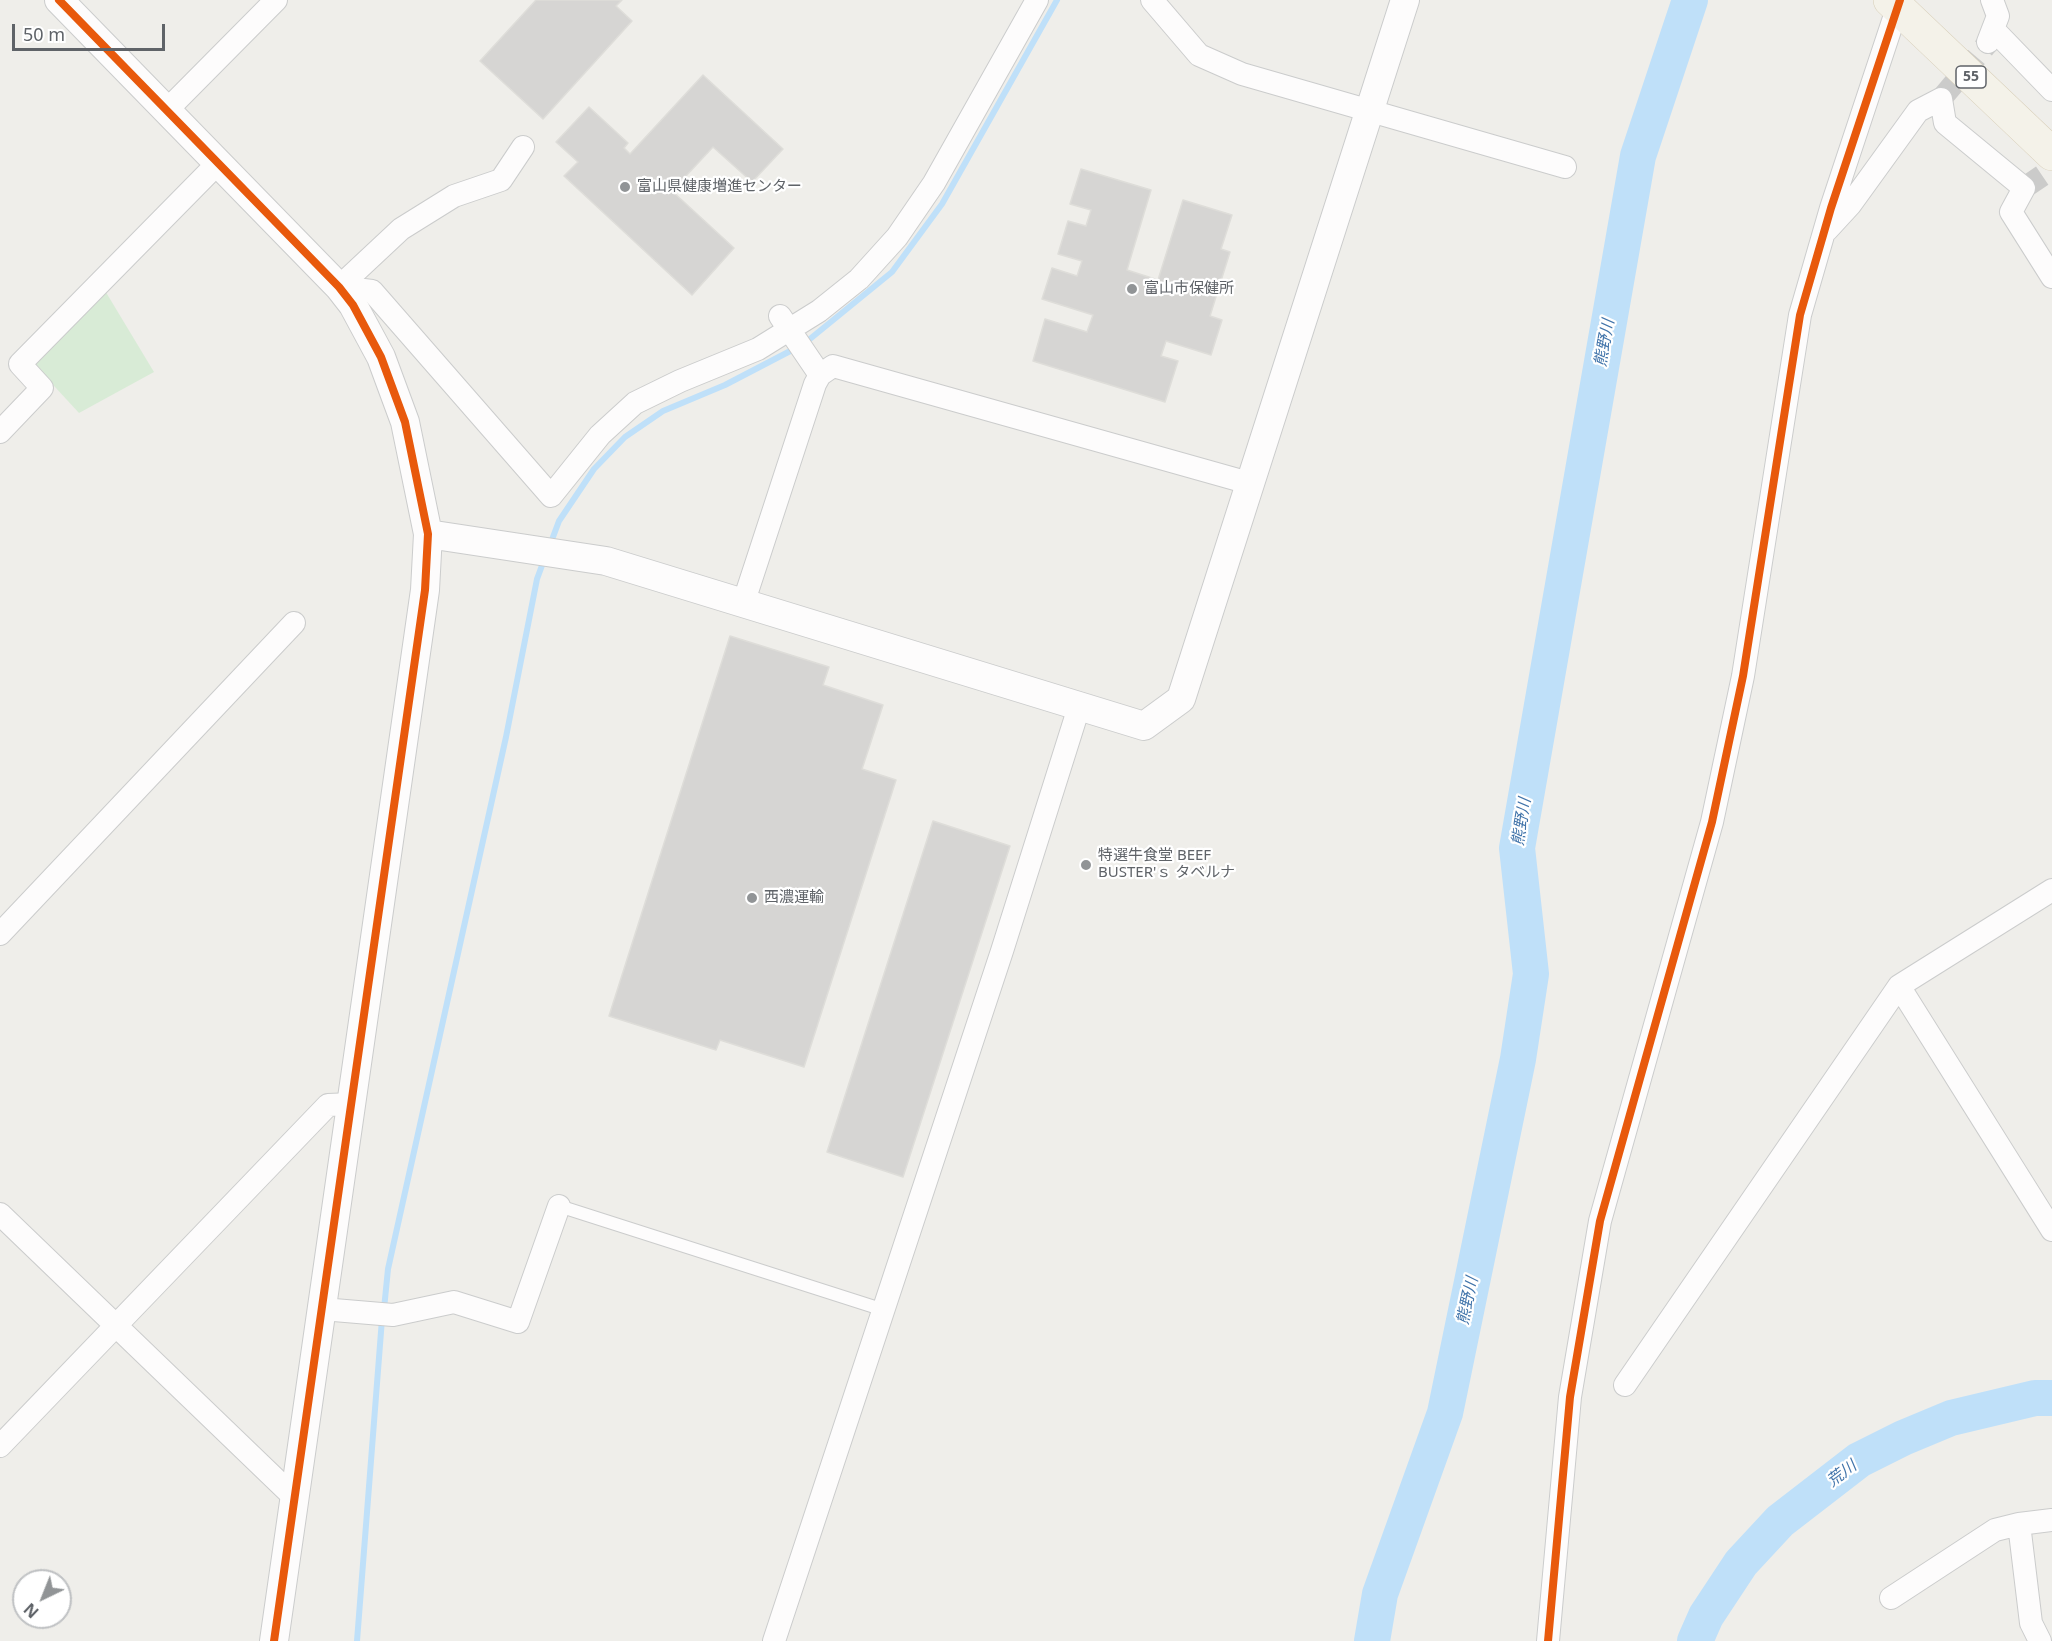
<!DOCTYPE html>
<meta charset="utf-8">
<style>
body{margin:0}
#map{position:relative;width:2052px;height:1641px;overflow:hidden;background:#efeeea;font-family:"Noto Sans",sans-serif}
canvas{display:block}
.north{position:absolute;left:12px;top:1569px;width:60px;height:60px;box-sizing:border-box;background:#fff;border:2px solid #bfc1c3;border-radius:50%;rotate:223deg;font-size:16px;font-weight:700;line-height:24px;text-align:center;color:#5f6368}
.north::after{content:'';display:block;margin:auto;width:21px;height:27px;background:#919496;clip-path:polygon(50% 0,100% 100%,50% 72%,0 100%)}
.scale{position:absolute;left:12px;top:24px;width:153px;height:27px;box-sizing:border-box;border:3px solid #5f6368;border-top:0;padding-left:8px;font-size:18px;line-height:21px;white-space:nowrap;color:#5f6368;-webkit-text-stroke:4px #fff;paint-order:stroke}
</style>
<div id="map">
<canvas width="2052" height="1641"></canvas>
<div class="north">N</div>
<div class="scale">50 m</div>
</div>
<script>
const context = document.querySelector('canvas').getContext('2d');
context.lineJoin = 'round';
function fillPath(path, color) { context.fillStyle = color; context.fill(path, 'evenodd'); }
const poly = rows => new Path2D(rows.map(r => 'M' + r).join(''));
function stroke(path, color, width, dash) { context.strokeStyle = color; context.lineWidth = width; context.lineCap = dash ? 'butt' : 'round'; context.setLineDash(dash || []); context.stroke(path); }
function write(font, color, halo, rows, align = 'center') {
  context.font = font + ' "Noto Sans","Noto Sans JP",sans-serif'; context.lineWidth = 4.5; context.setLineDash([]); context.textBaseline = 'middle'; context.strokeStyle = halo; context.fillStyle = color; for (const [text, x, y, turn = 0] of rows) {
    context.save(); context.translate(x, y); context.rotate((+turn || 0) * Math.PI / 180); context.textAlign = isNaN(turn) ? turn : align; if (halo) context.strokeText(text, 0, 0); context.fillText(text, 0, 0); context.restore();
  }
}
fillPath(poly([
 [104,289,154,372,79,413,31,361]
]), '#d8ebd6');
stroke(poly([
 [805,343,892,272,942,204,1057,0],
 [550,545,559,521,594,469,625,437,663,411,725,385,796,348],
 [384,1309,388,1269,506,737,537,579,544,560],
 [357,1641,382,1319]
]), '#bfe0f9', 6);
stroke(poly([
 [1372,1641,1380,1594,1445,1413,1518,1059,1531,974,1517,848,1638,156,1690,0],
 [1695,1641,1706,1616,1741,1563,1780,1521,1859,1460,1903,1438,1951,1418,2035,1398,2052,1398]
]), '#bfe0f9', 36);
const building = poly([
 [536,0,622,0,616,6,632,21,543,119,480,61,536,0],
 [703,75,783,149,752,182,713,147,672,191,734,248,692,295,564,176,578,162,556,142,589,107,628,143,624,148,630,154,703,75],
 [1081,169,1151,190,1127,270,1158,280,1183,200,1232,215,1221,249,1230,252,1210,316,1222,320,1211,355,1166,341,1161,356,1178,361,1165,402,1033,361,1045,319,1087,332,1093,315,1042,299,1052,268,1077,276,1082,261,1058,254,1068,221,1086,226,1091,210,1070,204,1081,169],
 [730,636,829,667,823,685,883,705,862,769,896,780,804,1067,720,1040,716,1050,609,1016,730,636],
 [933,821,1010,846,903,1177,827,1152,933,821]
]);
fillPath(building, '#d6d5d3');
stroke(building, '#deddd9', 1.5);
stroke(poly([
 [1941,99,1988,43],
 [2024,188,2052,169]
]), '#cbcbca', 22, [22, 11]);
const service = poly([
 [559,1206,884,1310]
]);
const minor = poly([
 [1152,0,1199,55,1242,74,1565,167],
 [1993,29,2052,90],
 [1988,42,1998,16,1992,0],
 [167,110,276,0],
 [1827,230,1850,205,1918,111,1941,99,1945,123,2024,188,2011,212,2052,277],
 [339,287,372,291,551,496,600,435,635,403,680,381,758,349,819,311,859,279,897,237,934,183,1037,0],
 [339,287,401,229,454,196,501,180,523,147],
 [780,316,820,375],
 [0,432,42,388,20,364,218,163],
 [743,604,815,384,820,375,833,366,1249,483],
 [0,934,294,623],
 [1899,986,2052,1230],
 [0,1214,295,1498],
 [322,1309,393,1315,454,1302,518,1322,559,1206],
 [1625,1385,1899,986,2052,890],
 [0,1446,328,1105,352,1104],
 [1891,1598,1995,1530,2019,1524],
 [774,1641,1002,951,1079,707],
 [1548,1641,1570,1397,1600,1221,1712,822,1743,676,1800,315,1831,208,1900,0],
 [2040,1641,2031,1623,2019,1524,2052,1520]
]);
const tertiary = poly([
 [59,0,339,287,353,305,381,357,405,422,428,534,425,590,274,1641],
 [428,534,606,561,1144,726,1181,699,1405,0]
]);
const primary = poly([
 [1890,0,2052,154]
]);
stroke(service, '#cbcccc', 14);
stroke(minor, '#cbcccc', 24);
stroke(tertiary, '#cbcccc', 30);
stroke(primary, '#d7ceb8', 34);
stroke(service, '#fdfcfc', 12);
stroke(minor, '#fdfcfc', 22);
stroke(tertiary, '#fdfcfc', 28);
stroke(primary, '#f4f2e9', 33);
stroke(poly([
 [59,0,339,287,353,305,381,357,405,422,428,534,425,590,274,1641],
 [1548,1641,1570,1397,1600,1221,1712,822,1743,676,1800,315,1831,208,1900,0]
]), '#e8590c', 8);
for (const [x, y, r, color] of [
 [625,187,6,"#919496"],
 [1132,289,6,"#919496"],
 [1086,865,6,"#919496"],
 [752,898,6,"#919496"]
]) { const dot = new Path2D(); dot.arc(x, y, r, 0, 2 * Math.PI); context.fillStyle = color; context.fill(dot); stroke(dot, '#fff', 2); }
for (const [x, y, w] of [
 [1971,77,30]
]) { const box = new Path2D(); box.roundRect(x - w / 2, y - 11, w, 22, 4.5); context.fillStyle = '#fff'; context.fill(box); stroke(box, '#5f6368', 1.5); }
write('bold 14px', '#5f6368', null, [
 ["55",1971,77]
]);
write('15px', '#5f6368', '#fff', [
 ["富山県健康増進センター",637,187],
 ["富山市保健所",1144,289],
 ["特選牛食堂 BEEF",1098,856],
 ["BUSTER'ｓ タベルナ",1098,873],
 ["西濃運輸",764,898]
], 'left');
write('italic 16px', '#4174aa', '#fff', [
 ["熊野川",1605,343,-80],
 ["熊野川",1522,822,-81],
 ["熊野川",1468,1301,-78],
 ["荒川",1842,1474,-37]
]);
</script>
